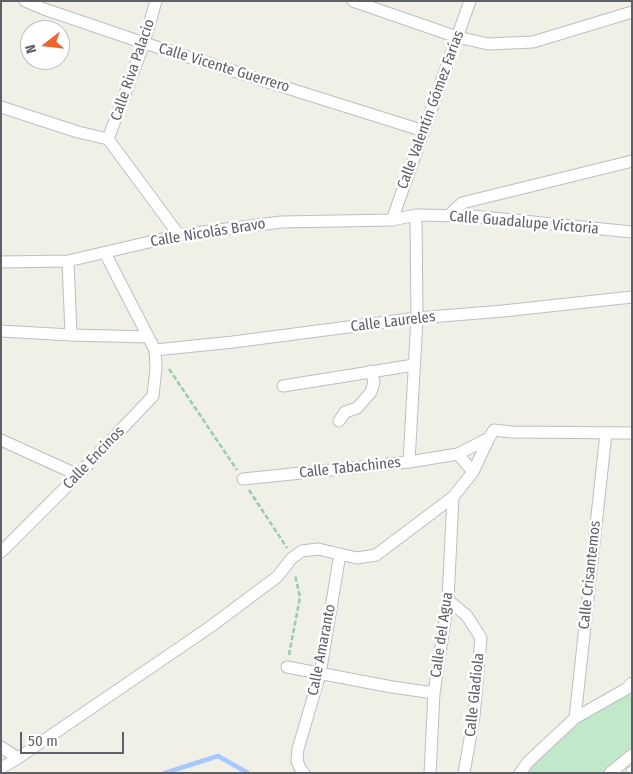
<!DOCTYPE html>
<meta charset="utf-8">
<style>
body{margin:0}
#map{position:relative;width:633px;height:774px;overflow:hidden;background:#f0f0e6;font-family:"Fira Sans Condensed",sans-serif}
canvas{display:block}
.frame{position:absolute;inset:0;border:2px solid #5d6067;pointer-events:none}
.north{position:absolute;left:20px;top:20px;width:50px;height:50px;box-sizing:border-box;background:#fff;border:1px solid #bebfc2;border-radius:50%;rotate:254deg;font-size:14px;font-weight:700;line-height:20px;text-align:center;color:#5d6067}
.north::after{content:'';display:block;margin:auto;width:18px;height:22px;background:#ee642f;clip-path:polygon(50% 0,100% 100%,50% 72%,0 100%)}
.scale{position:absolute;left:20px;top:732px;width:104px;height:22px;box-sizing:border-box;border:2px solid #5d6067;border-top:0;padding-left:6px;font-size:15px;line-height:18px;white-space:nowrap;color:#5d6067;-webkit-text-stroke:4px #fff;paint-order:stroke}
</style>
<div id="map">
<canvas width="633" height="774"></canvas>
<div class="frame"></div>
<div class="north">N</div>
<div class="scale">50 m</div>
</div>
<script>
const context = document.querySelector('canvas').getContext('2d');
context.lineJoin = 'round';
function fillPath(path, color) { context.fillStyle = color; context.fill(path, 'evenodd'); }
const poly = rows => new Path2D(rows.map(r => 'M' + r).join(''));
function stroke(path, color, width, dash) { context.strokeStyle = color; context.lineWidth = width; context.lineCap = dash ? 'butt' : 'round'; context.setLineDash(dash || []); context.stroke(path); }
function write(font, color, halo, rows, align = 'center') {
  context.font = font + ' "Fira Sans Condensed",sans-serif'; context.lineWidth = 5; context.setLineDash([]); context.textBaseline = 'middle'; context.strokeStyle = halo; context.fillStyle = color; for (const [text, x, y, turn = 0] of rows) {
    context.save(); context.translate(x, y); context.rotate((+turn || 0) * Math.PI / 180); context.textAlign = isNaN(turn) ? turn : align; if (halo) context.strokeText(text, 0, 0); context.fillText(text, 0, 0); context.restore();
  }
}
fillPath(poly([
 [632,683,632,755,610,773,520,773,575,718]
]), '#c2e8ca');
stroke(poly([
 [165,773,218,756,248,773]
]), '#a7c7ff', 4.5);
const street = poly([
 [25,1,44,9,144,43,424,131],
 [353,1,457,37,488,44,533,42,632,12],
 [1,107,78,132,108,139,179,235],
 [108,139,144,43,156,1],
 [448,216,462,203,632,161],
 [392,220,470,1],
 [68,261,71,335],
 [1,262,68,261,179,235,281,222,392,220,416,215,473,216,632,232],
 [1,331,71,335,147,337],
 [155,350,233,342,417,318,503,311,632,297],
 [283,386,414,365],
 [339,421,345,412,357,408,371,392,374,382,371,371],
 [1,440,78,475],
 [458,454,473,472],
 [409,462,417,318,416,215],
 [243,479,409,462,458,454,489,438,494,430,511,432,632,433],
 [1,552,78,475,153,396,156,368,155,350,105,253],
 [448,600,467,616,481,638,474,716,464,773],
 [287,667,392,687,434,693],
 [575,718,606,433],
 [1,747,18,758],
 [1,768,18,758,210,627,277,577,292,558,302,551,318,549,357,558,376,555,453,497,473,472,489,438],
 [304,773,301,770,297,761,298,749,320,674,340,554],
 [430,773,434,693,448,600,453,497],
 [520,773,528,762,575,718,626,689,632,683],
 [610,773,632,755],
 [632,773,632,772]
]);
stroke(street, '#bdbec5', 13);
stroke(poly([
 [169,369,237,470],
 [249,490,287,548],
 [289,655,300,597,295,575]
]), '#9bc9b2', 2.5, [5, 2.5]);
stroke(street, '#fff', 11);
write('15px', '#5d6067', '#fff', [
 ["Calle Vicente Guerrero",224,68,17],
 ["Calle Riva Palacio",133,70,-71],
 ["Calle Valentín Gómez Farías",431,110,-70],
 ["Calle Guadalupe Victoria",524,223,5],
 ["Calle Nicolás Bravo",208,233,-9],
 ["Calle Laureles",393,322,-7],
 ["Calle Encinos",94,458,-46],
 ["Calle Tabachines",350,468,-6],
 ["Calle Crisantemos",590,575,-84],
 ["Calle del Agua",442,635,-82],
 ["Calle Amaranto",322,650,-79],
 ["Calle Gladiola",475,695,-84]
]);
</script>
